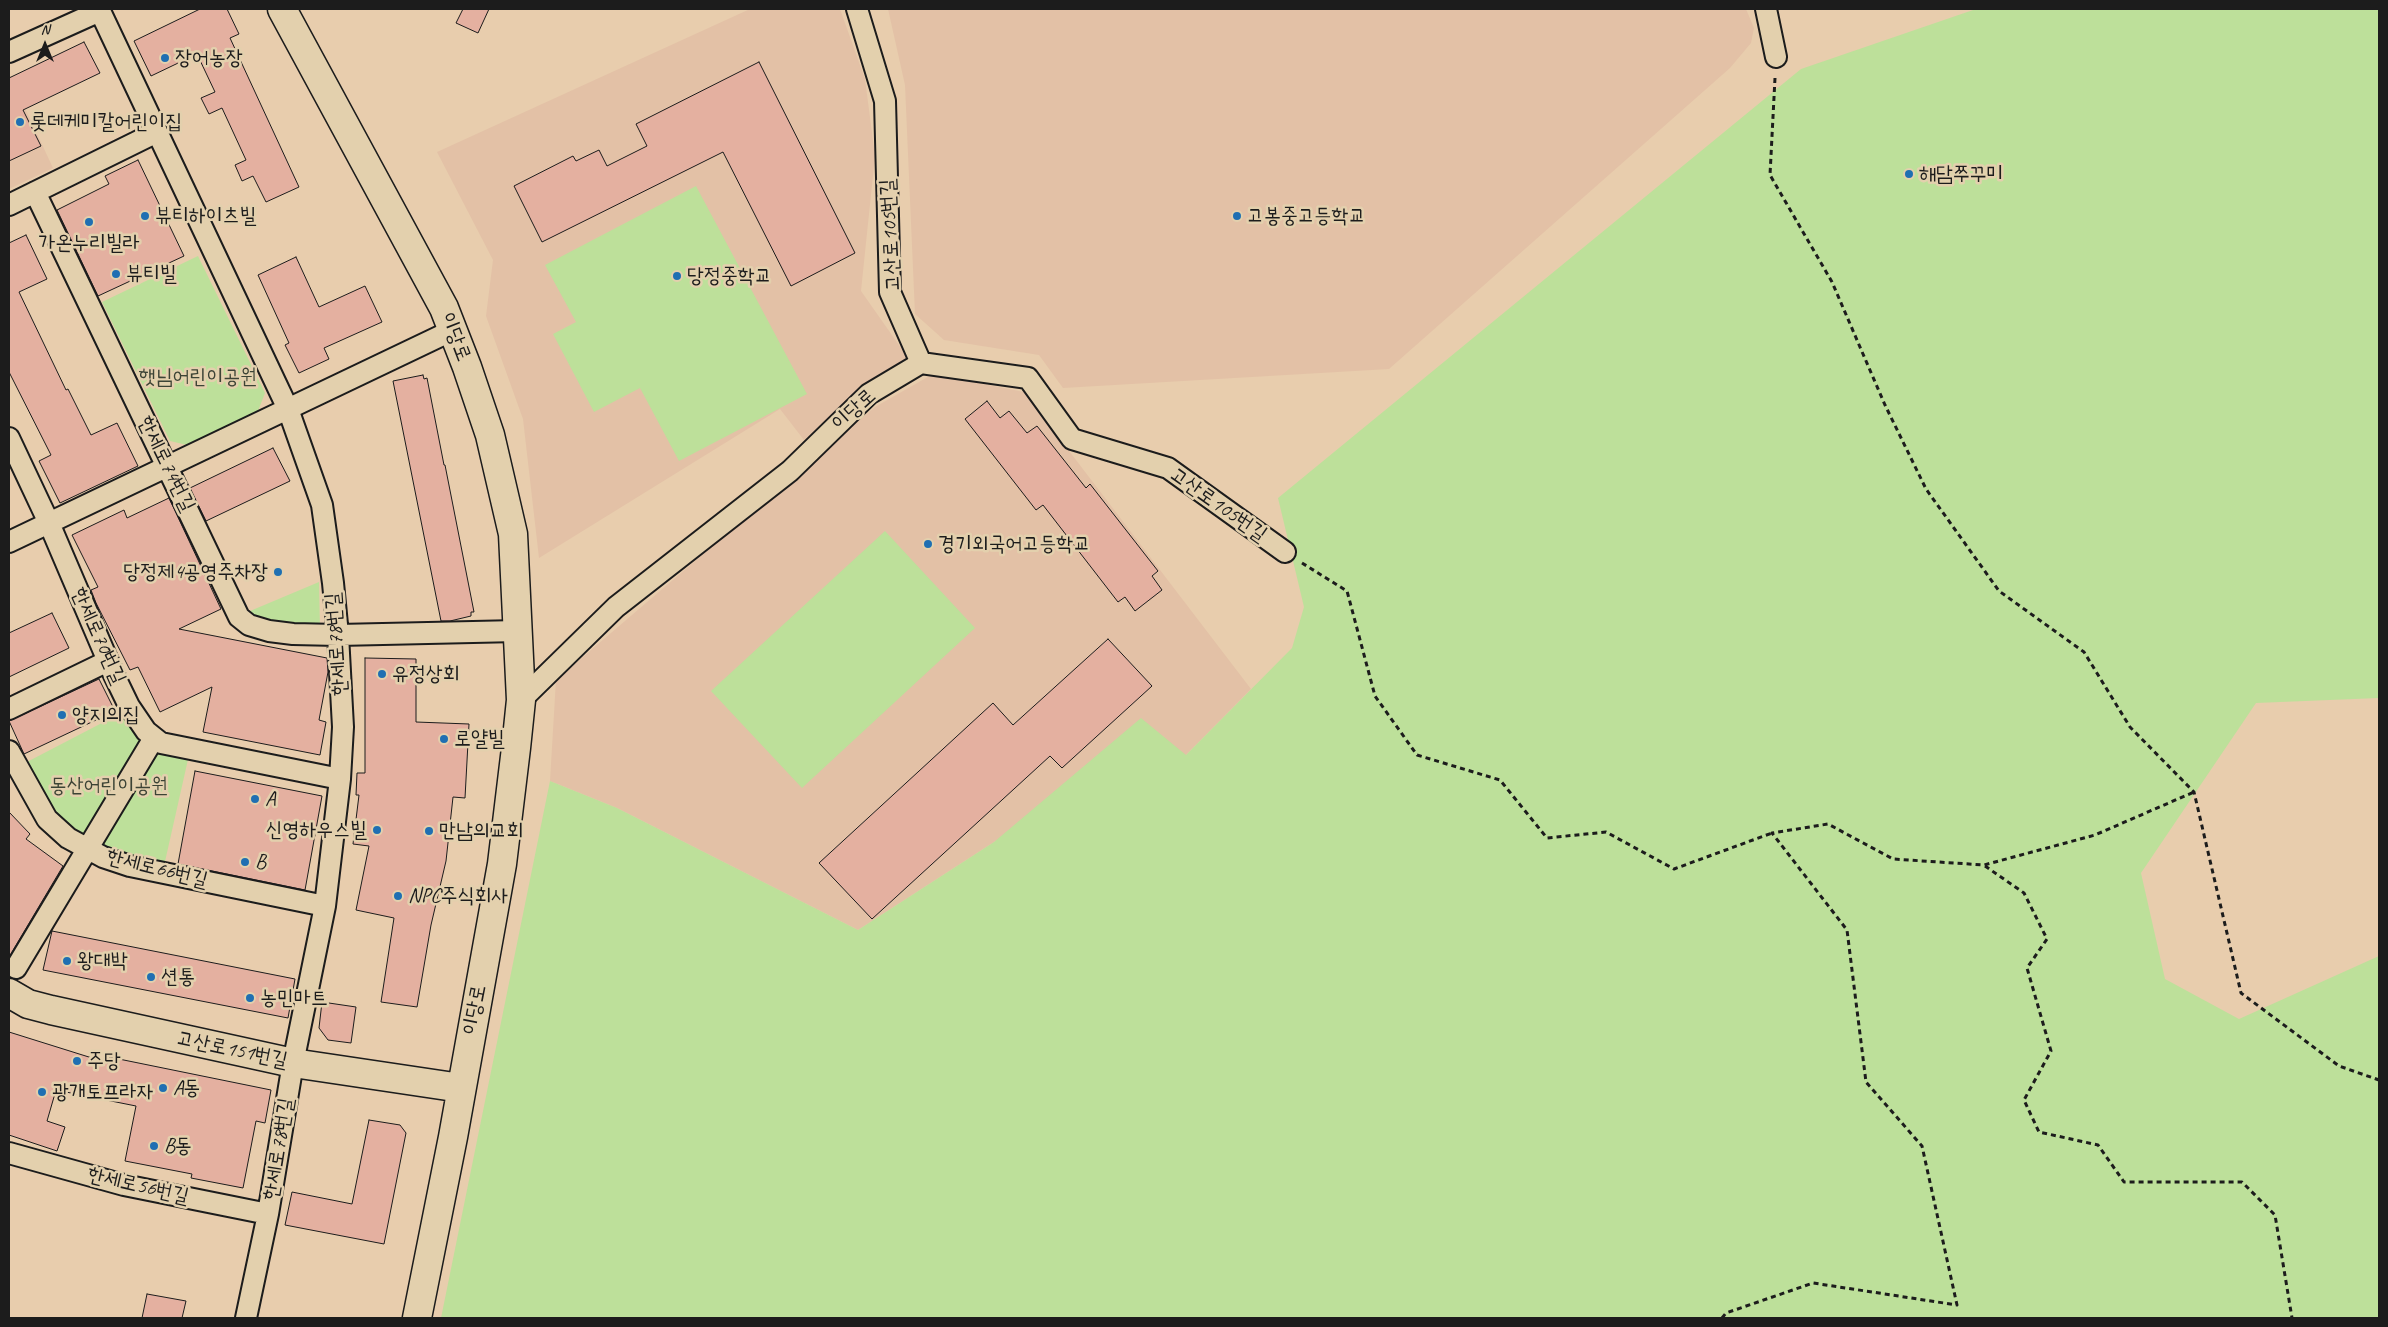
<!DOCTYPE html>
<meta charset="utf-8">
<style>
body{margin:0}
#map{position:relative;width:2388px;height:1327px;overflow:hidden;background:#e8cdad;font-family:Caveat,sans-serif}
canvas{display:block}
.frame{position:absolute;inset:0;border:10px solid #1c1c1c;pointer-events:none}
.north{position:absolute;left:20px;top:20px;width:50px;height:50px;-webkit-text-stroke:4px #e3d0ad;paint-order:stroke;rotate:0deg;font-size:14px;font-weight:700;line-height:20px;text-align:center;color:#1c1c1c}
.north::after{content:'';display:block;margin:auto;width:18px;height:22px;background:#1c1c1c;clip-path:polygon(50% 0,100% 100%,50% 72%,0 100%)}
</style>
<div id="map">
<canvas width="2388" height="1327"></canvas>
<div class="frame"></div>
<div class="north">N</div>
</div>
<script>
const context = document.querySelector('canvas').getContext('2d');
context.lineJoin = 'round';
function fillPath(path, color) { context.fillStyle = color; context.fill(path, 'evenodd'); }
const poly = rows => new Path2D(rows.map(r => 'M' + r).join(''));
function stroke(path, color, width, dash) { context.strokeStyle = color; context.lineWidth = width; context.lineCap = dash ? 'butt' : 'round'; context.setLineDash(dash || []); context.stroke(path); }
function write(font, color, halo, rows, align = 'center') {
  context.font = font + ' Caveat,"Poor Story",sans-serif'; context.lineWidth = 5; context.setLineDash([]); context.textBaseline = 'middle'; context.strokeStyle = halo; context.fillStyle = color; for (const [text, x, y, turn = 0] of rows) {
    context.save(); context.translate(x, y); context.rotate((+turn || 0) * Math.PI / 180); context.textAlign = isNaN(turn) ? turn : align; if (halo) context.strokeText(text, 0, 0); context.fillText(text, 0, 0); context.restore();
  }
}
fillPath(poly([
 [750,9,840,9,865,79,875,156,861,291,908,358,804,440,780,409,539,558,523,419,486,316,493,260,437,152],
 [888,9,1746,9,1754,28,1751,43,1730,68,1389,369,1063,388,1039,355,944,340,915,314,905,85],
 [10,76,53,168,9,189,9,77],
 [933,374,1024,392,1251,689,1186,755,994,842,858,930,617,808,550,781,556,680,875,407]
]), '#e3c1a6');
fillPath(poly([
 [1976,9,2379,9,2379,698,2256,703,2141,873,2165,979,2239,1019,2379,956,2379,1318,441,1318,550,781,617,808,858,930,994,842,1141,718,1186,755,1292,648,1304,607,1278,498,1801,69],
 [696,186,807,394,679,461,640,388,594,412,553,334,576,322,545,265],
 [198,256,265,393,258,411,187,445,170,441,102,302],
 [885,531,975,628,802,788,711,691],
 [319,582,320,630,260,621,250,611],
 [123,712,189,755,164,866,132,860,79,837,52,814,25,763]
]), '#bde09a');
const building = poly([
 [200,9,227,9,239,34,230,38,299,187,266,202,253,176,242,181,235,165,246,160,222,108,209,114,201,98,215,92,197,54,151,76,134,41,200,9],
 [463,9,489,9,478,33,456,23,463,9],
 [84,42,100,73,23,110,41,146,9,161,9,78,84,42],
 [759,62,855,253,791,286,723,152,542,242,514,186,573,156,576,161,599,150,607,166,647,146,636,124,759,62],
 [138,160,184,256,98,296,57,210,109,184,105,176,138,160],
 [26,235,47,279,19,292,66,390,68,389,91,435,117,423,138,466,60,503,39,461,51,455,9,372,9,243,26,235],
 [296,257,319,307,365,286,382,322,324,348,329,359,299,373,285,345,289,343,258,275,296,257],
 [423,375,424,379,427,378,444,465,445,465,474,612,471,612,471,616,450,621,441,621,393,381,423,375],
 [987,401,1000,418,1009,411,1027,433,1037,426,1086,488,1090,484,1158,571,1152,576,1162,590,1135,611,1125,597,1118,602,1043,505,1036,510,965,419,987,401],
 [273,448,290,481,206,521,190,488,273,448],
 [169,498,221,609,179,629,327,658,328,672,319,720,326,722,320,755,203,732,212,687,160,712,138,667,130,670,96,603,91,590,98,587,72,535,124,510,127,518,169,498],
 [52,613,69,648,9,677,9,633,52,613],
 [1108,639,1152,686,1062,768,1050,756,872,919,819,863,993,703,1013,725,1108,639],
 [365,658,416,659,416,722,469,724,465,798,453,797,446,861,431,925,417,1007,381,1002,394,918,356,910,369,846,353,844,359,795,356,795,357,773,365,773,365,658],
 [99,679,115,711,24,754,9,721,99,679],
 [195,771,322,796,305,890,178,864,195,771],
 [9,812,30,834,26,839,63,866,9,957,9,812],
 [52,931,295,979,288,1018,43,970,52,931],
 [322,1002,356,1007,351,1043,328,1040,319,1028,322,1002],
 [9,1032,108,1063,109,1057,271,1090,265,1123,256,1121,243,1188,191,1178,192,1174,125,1161,136,1106,56,1090,47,1121,65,1127,57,1151,9,1135,9,1032],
 [369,1120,400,1125,406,1133,384,1244,285,1225,292,1192,352,1204,369,1120],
 [147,1294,186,1301,182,1318,142,1318,147,1294]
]);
fillPath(building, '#e4b0a0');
stroke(building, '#1c1c1c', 1);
const street = poly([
 [857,9,885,101,890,292,921,363,1028,378,1072,439,1168,468,1285,552],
 [1766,9,1776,57],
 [9,52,100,11,288,409,322,505,333,583,338,635,343,727,340,779,325,906,293,1063,268,1214,246,1318],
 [35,192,239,617,249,625,269,631,293,634,338,635,518,631],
 [9,205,157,132],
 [9,438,49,523,114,675,129,706,146,731,161,743,340,779],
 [9,542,453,330],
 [521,700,616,607,790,471,869,394,921,363],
 [9,709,108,661],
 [9,751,47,819,68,838,103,857,130,866,325,906],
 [16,968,154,738],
 [9,1153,124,1185,268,1214]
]);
const secondary = poly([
 [282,9,444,308,467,367,490,435,513,534,521,700,516,748,502,864,453,1137,417,1318],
 [9,993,28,1004,51,1010,293,1063,461,1088]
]);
stroke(street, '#1c1c1c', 24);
stroke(secondary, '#1c1c1c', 31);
stroke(poly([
 [1775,78,1770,175,1832,282,1885,405,1926,489,1999,591,2084,652,2130,727,2194,792,2241,993,2339,1066,2379,1080],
 [1302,563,1347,591,1375,696,1417,755,1500,780,1547,838,1606,832,1674,869,1772,833],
 [1985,866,2024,893,2047,939,2027,968,2051,1051,2024,1100,2039,1132,2098,1145,2124,1182,2242,1182,2275,1215,2292,1318],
 [1722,1318,1726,1313,1813,1283,1957,1305,1922,1146,1866,1082,1847,930,1772,833,1828,824,1893,859,1984,865,2095,835,2194,792]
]), '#1c1c1c', 3, [5, 4]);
stroke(street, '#e3d0ad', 20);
stroke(secondary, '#e3d0ad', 28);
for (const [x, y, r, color] of [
 [165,58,5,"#1f6fb2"],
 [20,122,5,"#1f6fb2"],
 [1909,174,5,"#1f6fb2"],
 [145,216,5,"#1f6fb2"],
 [1237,216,5,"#1f6fb2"],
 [89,222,5,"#1f6fb2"],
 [116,274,5,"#1f6fb2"],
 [677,276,5,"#1f6fb2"],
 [928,544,5,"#1f6fb2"],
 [278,572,5,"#1f6fb2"],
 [382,674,5,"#1f6fb2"],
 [62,715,5,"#1f6fb2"],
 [444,739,5,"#1f6fb2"],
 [255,799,5,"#1f6fb2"],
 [377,830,5,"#1f6fb2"],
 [429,831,5,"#1f6fb2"],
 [245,862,5,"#1f6fb2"],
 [398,896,5,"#1f6fb2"],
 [67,961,5,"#1f6fb2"],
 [151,977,5,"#1f6fb2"],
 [250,998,5,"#1f6fb2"],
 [77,1061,5,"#1f6fb2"],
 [163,1088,5,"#1f6fb2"],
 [42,1092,5,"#1f6fb2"],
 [154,1146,5,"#1f6fb2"]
]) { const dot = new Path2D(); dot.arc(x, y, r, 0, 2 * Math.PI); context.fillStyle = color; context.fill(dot); stroke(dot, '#e3d0ad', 2); }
write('21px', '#1c1c1c', '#e3d0ad', [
 ["장어농장",175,58],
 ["롯데케미칼어린이집",30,122],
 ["해담쭈꾸미",1919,174],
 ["뷰티하이츠빌",155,216],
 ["고봉중고등학교",1247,216],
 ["가온누리빌라",89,243,"center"],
 ["뷰티빌",126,274],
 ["당정중학교",687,276],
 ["경기외국어고등학교",938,544],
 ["당정제4공영주차장",268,572,"right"],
 ["유정상회",392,674],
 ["양지의집",72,715],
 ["로얄빌",454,739],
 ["A",265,799],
 ["신영하우스빌",367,830,"right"],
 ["만남의교회",439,831],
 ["B",255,862],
 ["NPC주식회사",408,896],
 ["왕대박",77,961],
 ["션통",161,977],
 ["농민마트",260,998],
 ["주당",87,1061],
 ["A동",173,1088],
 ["광개토프라자",52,1092],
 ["B동",164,1146]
], 'left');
write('21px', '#1c1c1c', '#e3d0ad', [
 ["고산로105번길",891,235,-93],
 ["이당로",455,337,69],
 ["이당로",854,410,-42],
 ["한세로74번길",166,464,64],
 ["고산로105번길",1218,505,35],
 ["한세로70번길",98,636,66],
 ["한세로78번길",337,644,-94],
 ["한세로66번길",157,869,14],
 ["이당로",475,1010,-79],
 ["고산로151번길",232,1050,12],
 ["한세로78번길",279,1149,-81],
 ["한세로56번길",138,1186,13]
]);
write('21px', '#3c4335', '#e3d0ad', [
 ["햇님어린이공원",198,377],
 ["동산어린이공원",109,786]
]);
</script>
